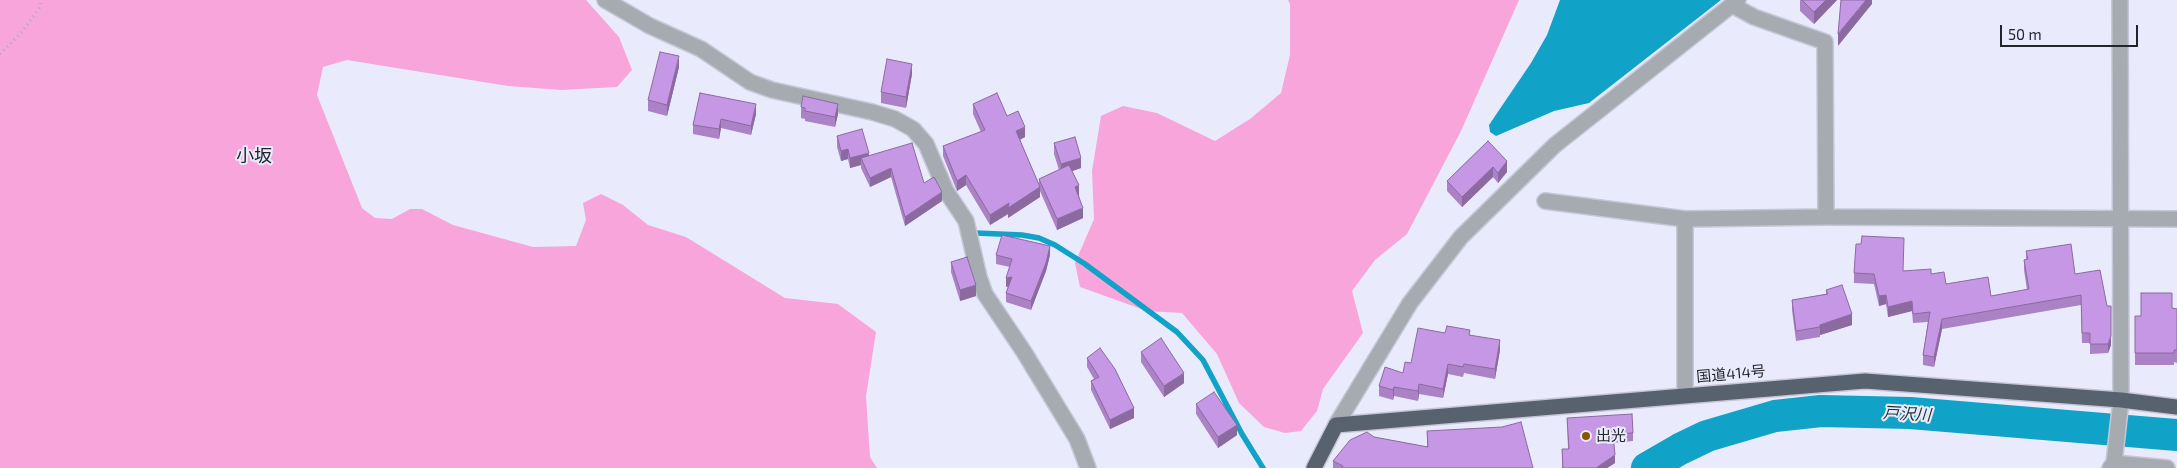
<!DOCTYPE html>
<meta charset="utf-8">
<style>
body{margin:0}
#map{position:relative;width:2177px;height:468px;overflow:hidden;background:#e9ebfc;font-family:"Exo 2",sans-serif}
canvas{display:block}
.scale{position:absolute;left:2000px;top:25px;width:138px;height:22px;box-sizing:border-box;border:2px solid #24252b;border-top:0;padding-left:6px;font-size:15px;line-height:18px;white-space:nowrap;color:#24252b;-webkit-text-stroke:4px #e9ebfc;paint-order:stroke}
</style>
<div id="map">
<canvas width="2177" height="468"></canvas>
<div class="scale">50 m</div>
</div>
<script>
const context = document.querySelector('canvas').getContext('2d');
context.lineJoin = 'round';
function fillPath(path, color) { context.fillStyle = color; context.fill(path, 'evenodd'); }
const poly = rows => new Path2D(rows.map(r => 'M' + r).join(''));
function stroke(path, color, width, dash) { context.strokeStyle = color; context.lineWidth = width; context.lineCap = dash ? 'butt' : 'round'; context.setLineDash(dash || []); context.stroke(path); }
function write(font, color, halo, rows, align = 'center') {
  context.font = font + ' "Exo 2","Noto Sans JP",sans-serif'; context.lineWidth = 4; context.setLineDash([]); context.textBaseline = 'middle'; context.strokeStyle = halo; context.fillStyle = color; for (const [text, x, y, turn = 0] of rows) {
    context.save(); context.translate(x, y); context.rotate((+turn || 0) * Math.PI / 180); context.textAlign = isNaN(turn) ? turn : align; if (halo) context.strokeText(text, 0, 0); context.fillText(text, 0, 0); context.restore();
  }
}
fillPath(poly([
 [0,0,586,0,619,37,632,70,617,87,561,90,508,86,347,60,323,67,317,95,362,208,375,218,392,219,410,209,422,209,453,225,533,247,576,246,586,220,583,203,601,194,623,205,648,225,686,237,785,298,838,304,876,332,866,396,870,457,877,468,0,468],
 [1288,0,1519,0,1461,131,1407,234,1375,260,1352,291,1363,333,1323,389,1317,411,1301,431,1285,433,1264,427,1239,403,1217,354,1182,313,1147,311,1080,287,1075,263,1094,219,1092,171,1101,116,1123,106,1157,113,1215,141,1250,119,1281,93,1290,55,1290,4]
]), '#f7a5da');
fillPath(poly([
 [1560,0,1721,0,1589,103,1554,111,1496,136,1490,132,1489,125,1531,63,1547,35]
]), '#11a2c7');
stroke(poly([
 [976,233,1022,235,1039,238,1055,245,1085,264,1177,332,1203,360,1242,434,1263,468]
]), '#11a2c7', 5.5);
stroke(poly([
 [1647,468,1680,449,1707,436,1775,416,1821,411,1910,413,2177,435]
]), '#11a2c7', 32);
const street = poly([
 [605,0,650,26,701,49,750,82,772,90,872,112,895,119,913,129,926,144,946,191,966,221,979,277,985,294,1024,352,1077,439,1088,468],
 [1732,5,1754,17,1825,42,1826,217],
 [1545,201,1685,219],
 [1685,395,1685,219,1826,217,2177,219],
 [1336,425,1410,303,1461,237,1555,145,1738,0],
 [2114,463,2167,468],
 [2110,468,2114,463,2121,400,2120,0]
]);
const highway = poly([
 [1314,468,1336,425,1865,381,2121,400,2177,407]
]);
stroke(street, '#c6c7d6', 18);
stroke(highway, '#c6c7d6', 18);
stroke(poly([
 [0,54,22,32,40,7,41,0]
]), '#abacba', 3, [1, 4]);
stroke(street, '#a6abb2', 15);
stroke(highway, '#58626e', 15);
fillPath(poly([
 [1800,0,1837,0,1814,24,1800,11],
 [679,67,667,116,648,111,648,100],
 [912,74,906,108,881,103,881,92],
 [700,93,756,114,751,135,721,128,719,139,693,134,693,125],
 [973,104,1007,116,1025,137,1020,140,1039,185,1039,179,1059,170,1054,154,1054,143,1081,168,1072,171,1079,195,1083,218,1057,230,1040,191,1040,197,1008,218,1008,214,990,225,966,185,957,191,943,156,943,146,981,132,973,114],
 [801,107,838,114,835,127,805,121,805,119,801,118],
 [837,136,869,156,924,183,942,201,905,226,891,177,870,187,861,168,861,165,850,168,848,159,841,161,837,147],
 [1488,141,1507,172,1498,183,1493,177,1462,207,1447,191,1447,181],
 [1861,244,1903,271,1931,274,1946,284,1991,296,2027,290,2024,270,2024,260,2026,260,2026,251,2075,274,2111,345,2108,353,2090,354,2090,343,2082,343,2081,305,1942,329,1934,367,1923,365,1923,355,1928,322,1913,323,1912,311,1888,317,1886,304,1879,306,1874,284,1854,283,1854,273],
 [996,255,1050,255,1046,271,1031,310,1006,302,1006,293,1008,286,1006,287,1010,267,996,264],
 [951,262,976,296,960,301,951,272],
 [1826,290,1852,325,1820,335,1820,337,1796,341,1792,310,1792,300,1826,294],
 [2172,308,2177,309,2177,363,2174,362,2174,365,2135,365,2135,316,2141,316],
 [1445,333,1470,335,1500,350,1495,379,1464,373,1463,377,1448,374,1443,398,1419,394,1418,401,1394,396,1393,400,1379,396,1379,386,1403,373],
 [1141,352,1184,383,1164,397,1141,362],
 [1087,358,1134,418,1110,429,1091,390,1091,381,1094,379,1087,367],
 [1196,404,1237,435,1218,448,1196,414],
 [1567,418,1633,433,1633,441,1613,443,1615,463,1607,468,1562,468,1562,449,1568,449],
 [1427,431,1533,468,1333,468,1333,461,1374,437,1427,447]
]), '#aa82c5');
fillPath(poly([
 [1826,0,1837,0,1814,24,1814,12],
 [1866,0,1872,0,1872,4,1838,46,1838,34],
 [679,56,679,67,667,116,667,105],
 [912,64,912,74,906,108,906,97],
 [756,104,756,114,751,135,751,126],
 [838,104,838,114,835,127,835,117],
 [721,119,721,128,719,139,719,129],
 [1025,127,1025,137,1016,141,1016,131],
 [848,149,848,159,841,161,841,151],
 [869,153,869,163,861,158,861,165,850,168,850,158],
 [1081,158,1081,168,1061,175,1061,164],
 [1507,161,1507,172,1498,183,1498,173],
 [1493,167,1493,177,1462,207,1462,197],
 [891,168,891,177,870,187,870,178],
 [966,175,966,185,957,191,957,181],
 [1079,185,1079,195,1075,197,1075,187],
 [1040,187,1040,197,1008,218,1008,214,990,225,990,215,1009,203],
 [942,192,942,201,905,226,905,217],
 [1083,208,1083,218,1057,230,1057,219],
 [1050,246,1050,255,1046,271,1031,310,1031,301],
 [1012,277,1012,285,1006,287,1006,278],
 [976,285,976,296,960,301,960,290],
 [1886,295,1886,304,1879,306,1879,296],
 [1912,301,1912,311,1888,317,1888,307],
 [1852,314,1852,325,1820,335,1820,325],
 [1942,319,1942,329,1934,367,1934,357],
 [2111,336,2111,345,2108,353,2108,344],
 [1500,340,1500,350,1495,379,1495,369],
 [1448,364,1448,374,1443,398,1443,389],
 [1184,373,1184,383,1164,397,1164,386],
 [1419,384,1419,394,1418,401,1418,391],
 [1394,387,1394,396,1393,400,1393,390],
 [1134,408,1134,418,1110,429,1110,420],
 [1237,425,1237,435,1218,448,1218,437],
 [1615,455,1615,463,1607,468,1596,468]
]), '#8b6aa0');
const building = poly([
 [1802,0,1826,0,1814,12,1802,0],
 [1841,0,1866,0,1838,34,1841,0],
 [660,52,679,56,667,105,648,100,660,52],
 [887,59,912,64,906,97,881,92,887,59],
 [700,93,756,104,751,126,721,119,719,129,693,125,700,93],
 [997,93,1007,116,1018,111,1025,127,1016,131,1040,187,1008,208,1009,203,990,215,966,175,957,181,943,146,985,130,973,104,997,93],
 [803,96,838,104,835,117,805,111,805,108,801,107,803,96],
 [862,129,869,153,850,158,848,149,841,151,837,136,862,129],
 [1075,137,1081,158,1061,164,1054,143,1075,137],
 [1488,141,1507,161,1498,173,1493,167,1462,197,1447,181,1488,141],
 [912,143,924,183,934,177,942,192,905,217,891,168,870,178,861,158,912,143],
 [1069,165,1079,185,1075,187,1083,208,1057,219,1039,179,1069,165],
 [1002,235,1050,246,1046,263,1031,301,1006,293,1012,277,1006,278,1012,259,996,255,1002,235],
 [1862,236,1904,238,1903,271,1931,269,1931,274,1944,272,1946,284,1988,277,1991,296,2029,289,2024,260,2028,259,2026,251,2071,244,2075,274,2100,270,2107,306,2111,306,2111,336,2108,344,2090,344,2090,333,2082,333,2081,295,1942,319,1934,357,1923,355,1930,312,1913,314,1912,301,1888,307,1886,295,1879,296,1874,274,1854,273,1856,244,1861,244,1862,236],
 [967,257,976,285,960,290,951,262,967,257],
 [1842,285,1852,314,1820,325,1820,327,1796,331,1792,300,1828,294,1826,290,1842,285],
 [2141,293,2172,293,2172,308,2177,309,2177,350,2174,350,2174,353,2135,353,2135,316,2141,316,2141,293],
 [1447,326,1470,330,1469,335,1500,340,1495,369,1464,364,1463,367,1448,364,1443,389,1419,384,1418,391,1394,387,1393,390,1379,386,1385,367,1403,373,1405,362,1411,363,1418,328,1445,333,1447,326],
 [1161,338,1184,373,1164,386,1141,352,1161,338],
 [1100,348,1115,369,1134,408,1110,420,1091,381,1099,377,1087,358,1100,348],
 [1214,392,1237,425,1218,437,1196,404,1214,392],
 [1632,414,1633,433,1613,434,1615,455,1596,468,1563,468,1562,449,1569,449,1567,418,1632,414],
 [1521,422,1533,468,1342,468,1343,466,1333,461,1350,440,1367,432,1374,437,1428,447,1427,431,1502,427,1521,422]
]);
fillPath(building, '#c697e5');
stroke(building, '#8b6aa0', 1);
for (const [x, y, r, color] of [
 [1586,436,5,"#885600"]
]) { const dot = new Path2D(); dot.arc(x, y, r, 0, 2 * Math.PI); context.fillStyle = color; context.fill(dot); stroke(dot, '#e9ebfc', 2); }
write('15px', '#24252b', '#e9ebfc', [
 ["国道414号",1731,374,-5]
]);
write('15px', '#24252b', '#e9ebfc', [
 ["出光",1596,436]
], 'left');
write('italic 16px', '#1b3037', '#e9ebfc', [
 ["戸沢川",1907,414,3]
]);
write('18px', '#24252b', '#e9ebfc', [
 ["小坂",254,156]
]);
</script>
